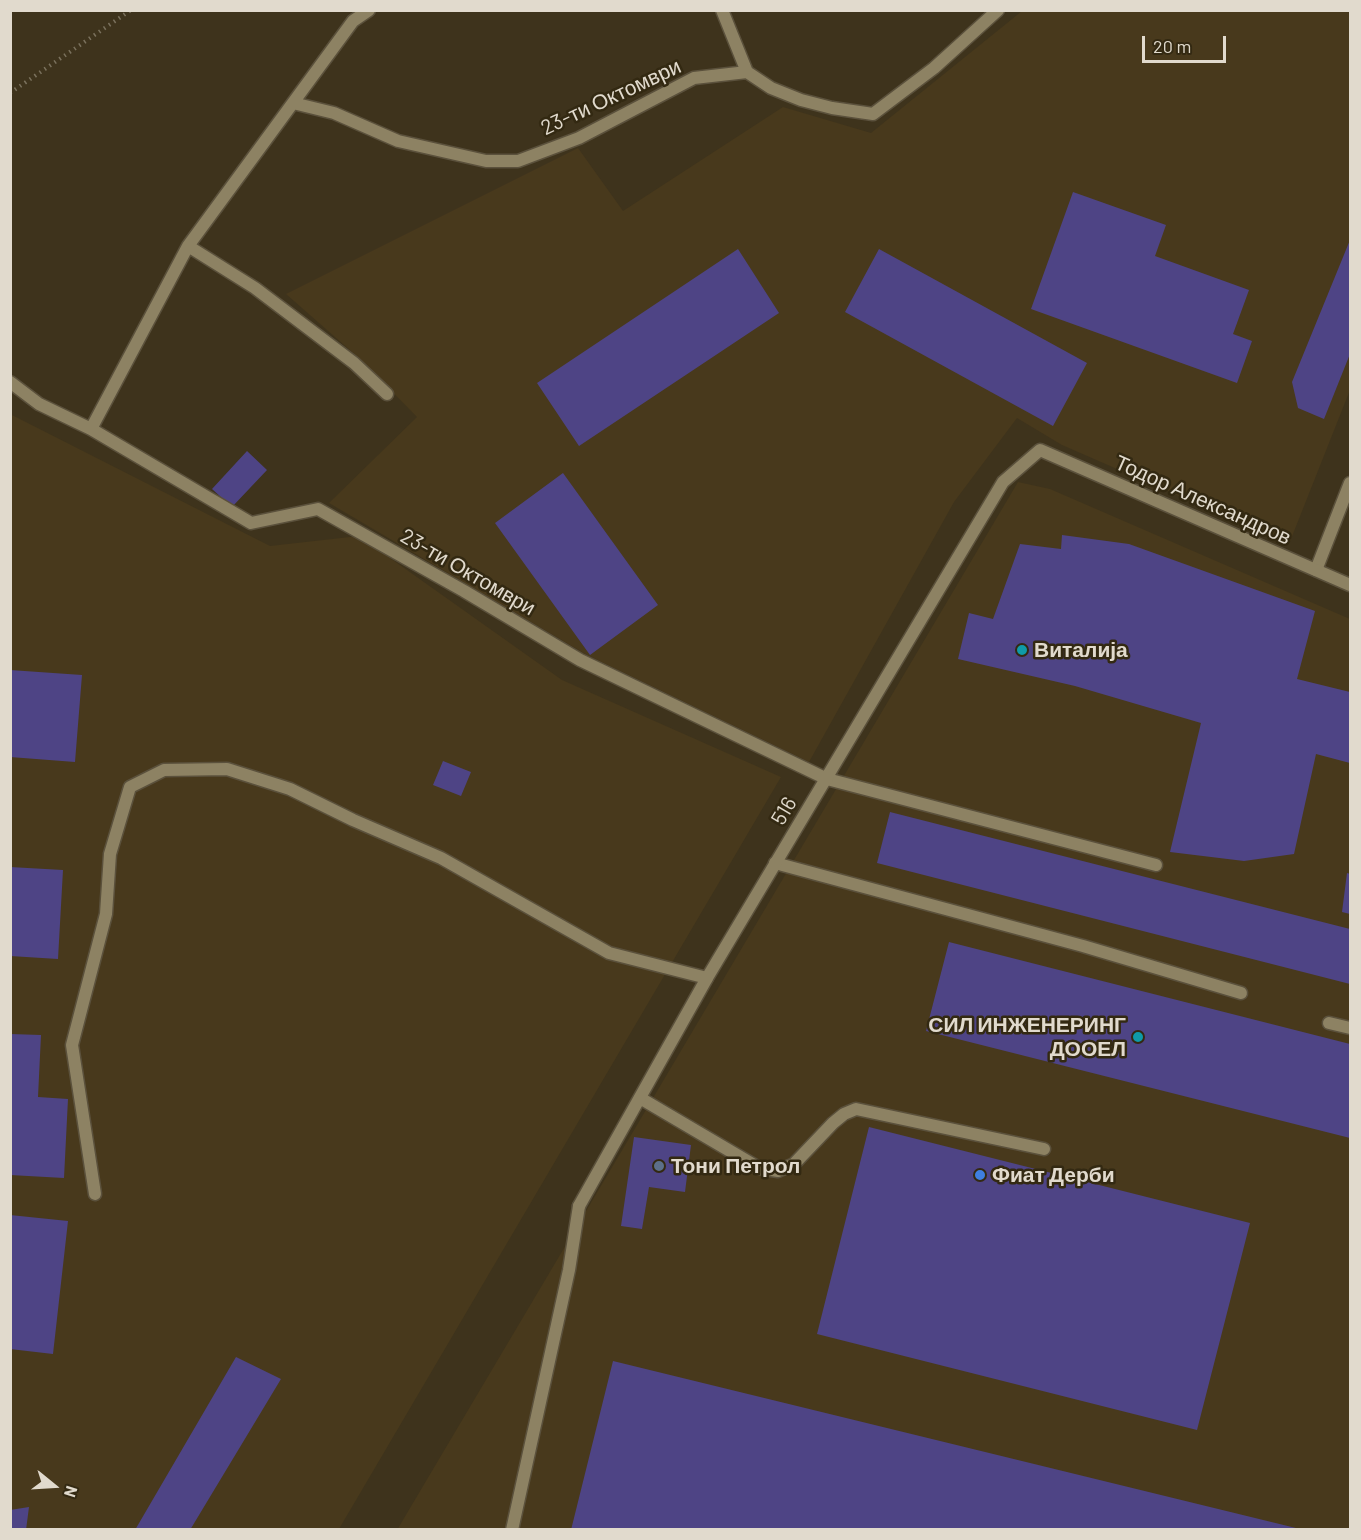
<!DOCTYPE html>
<meta charset="utf-8">
<style>
body{margin:0}
#map{position:relative;width:1361px;height:1540px;overflow:hidden;background:#3e331c;font-family:Barlow,sans-serif}
canvas{display:block}
.frame{position:absolute;inset:0;border:12px solid #e1dacd;pointer-events:none}
.north{position:absolute;left:24px;top:1456px;width:60px;height:60px;-webkit-text-stroke:4px #332912;paint-order:stroke;rotate:108deg;font-size:16px;font-weight:700;line-height:24px;text-align:center;color:#e1dacd}
.north::after{content:'';display:block;margin:auto;width:21px;height:27px;background:#e1dacd;clip-path:polygon(50% 0,100% 100%,50% 72%,0 100%)}
.scale{position:absolute;left:1142px;top:36px;width:84px;height:27px;box-sizing:border-box;border:3px solid #e1dacd;border-top:0;padding-left:8px;font-size:18px;line-height:21px;white-space:nowrap;color:#e1dacd;-webkit-text-stroke:4px #332912;paint-order:stroke}
</style>
<div id="map">
<canvas width="1361" height="1540"></canvas>
<div class="frame"></div>
<div class="north">N</div>
<div class="scale">20 m</div>
</div>
<script>
const context = document.querySelector('canvas').getContext('2d');
context.lineJoin = 'round';
function fillPath(path, color) { context.fillStyle = color; context.fill(path, 'evenodd'); }
const poly = rows => new Path2D(rows.map(r => 'M' + r).join(''));
function stroke(path, color, width, dash) { context.strokeStyle = color; context.lineWidth = width; context.lineCap = dash ? 'butt' : 'round'; context.setLineDash(dash || []); context.stroke(path); }
function write(font, color, halo, rows, align = 'center') {
  context.font = font + ' Barlow,sans-serif'; context.lineWidth = 5; context.setLineDash([]); context.textBaseline = 'middle'; context.strokeStyle = halo; context.fillStyle = color; for (const [text, x, y, turn = 0] of rows) {
    context.save(); context.translate(x, y); context.rotate((+turn || 0) * Math.PI / 180); context.textAlign = isNaN(turn) ? turn : align; if (halo) context.strokeText(text, 0, 0); context.fillText(text, 0, 0); context.restore();
  }
}
fillPath(poly([
 [1022,11,1350,11,1350,390,1289,544,1062,445,1017,418,954,502,809,762,587,655,329,503,417,417,360,359,286,294,578,148,623,211,783,107,871,133],
 [10,414,270,546,359,536,562,680,781,777,339,1529,11,1529],
 [1018,482,1050,489,1350,619,1350,1529,397,1530]
]), '#48391c');
fillPath(poly([
 [1073,192,1166,225,1155,256,1249,290,1233,334,1252,341,1237,383,1031,309],
 [1350,240,1350,354,1324,419,1298,408,1292,382],
 [738,249,779,313,579,446,537,383],
 [879,249,1087,363,1053,426,845,312],
 [247,451,267,470,232,507,212,489],
 [563,473,658,605,590,655,495,523],
 [1062,535,1129,544,1315,611,1297,679,1350,692,1350,763,1316,754,1294,854,1244,861,1170,852,1201,723,1075,686,958,659,969,613,993,619,1020,544,1061,549],
 [10,670,82,675,75,762,10,757],
 [443,761,471,772,461,796,433,785],
 [890,812,1350,929,1350,984,877,863],
 [10,867,63,870,58,959,10,956],
 [1347,873,1350,874,1350,914,1342,912],
 [949,942,1350,1044,1350,1138,926,1031],
 [10,1034,41,1035,38,1097,68,1099,64,1178,10,1175],
 [869,1127,1250,1223,1197,1430,817,1334],
 [634,1137,691,1145,685,1192,649,1187,642,1229,621,1226],
 [10,1215,68,1221,53,1354,10,1349],
 [236,1357,281,1379,190,1530,135,1530],
 [613,1361,1300,1529,1299,1530,571,1530],
 [29,1507,26,1530,10,1530,10,1510]
]), '#4e4485');
const service = poly([
 [1316,570,1350,483],
 [827,779,1156,865],
 [775,863,1083,946,1241,993],
 [1329,1023,1350,1028],
 [640,1098,759,1168,778,1171,794,1164,833,1123,844,1114,856,1109,1044,1149],
 [95,1194,72,1045,106,914,110,854,130,787,164,770,227,769,290,789,353,820,441,858,609,953,707,978],
 [512,1530,569,1270,579,1206]
]);
const minor = poly([
 [722,10,747,72],
 [747,72,771,88,801,100,832,108,873,114,934,68,998,10],
 [293,103,334,113,398,141,486,161,518,161,579,138,694,78,747,72],
 [188,246,255,288,354,363,387,394],
 [10,382,39,404,91,429,251,523,318,509,464,591,580,660,827,779],
 [91,429,188,246,353,21,369,10],
 [579,1206,707,978,1003,482,1040,450,1350,585]
]);
stroke(service, '#5b513c', 15);
stroke(minor, '#5b513c', 15);
stroke(poly([
 [10,93,131,10]
]), '#7a715d', 4, [1.5, 4.5]);
stroke(service, '#8d8263', 12);
stroke(minor, '#8d8263', 12);
for (const [x, y, r, color] of [
 [1022,650,6,"#0f9aa8"],
 [1138,1037,6,"#0f9aa8"],
 [659,1166,6,"#5c6f8a"],
 [980,1175,6,"#3f7fe0"]
]) { const dot = new Path2D(); dot.arc(x, y, r, 0, 2 * Math.PI); context.fillStyle = color; context.fill(dot); stroke(dot, '#332912', 2); }
write('21px', '#e1dacd', '#332912', [
 ["23-ти Октомври",611,97,-25],
 ["Тодор Александров",1203,500,24],
 ["23-ти Октомври",468,572,30],
 ["516",784,811,-59]
]);
write('bold 21px', '#e1dacd', '#332912', [
 ["Виталија",1034,650],
 ["СИЛ ИНЖЕНЕРИНГ",1126,1025,"right"],
 ["ДООЕЛ",1126,1049,"right"],
 ["Тони Петрол",671,1166],
 ["Фиат Дерби",992,1175]
], 'left');
</script>
